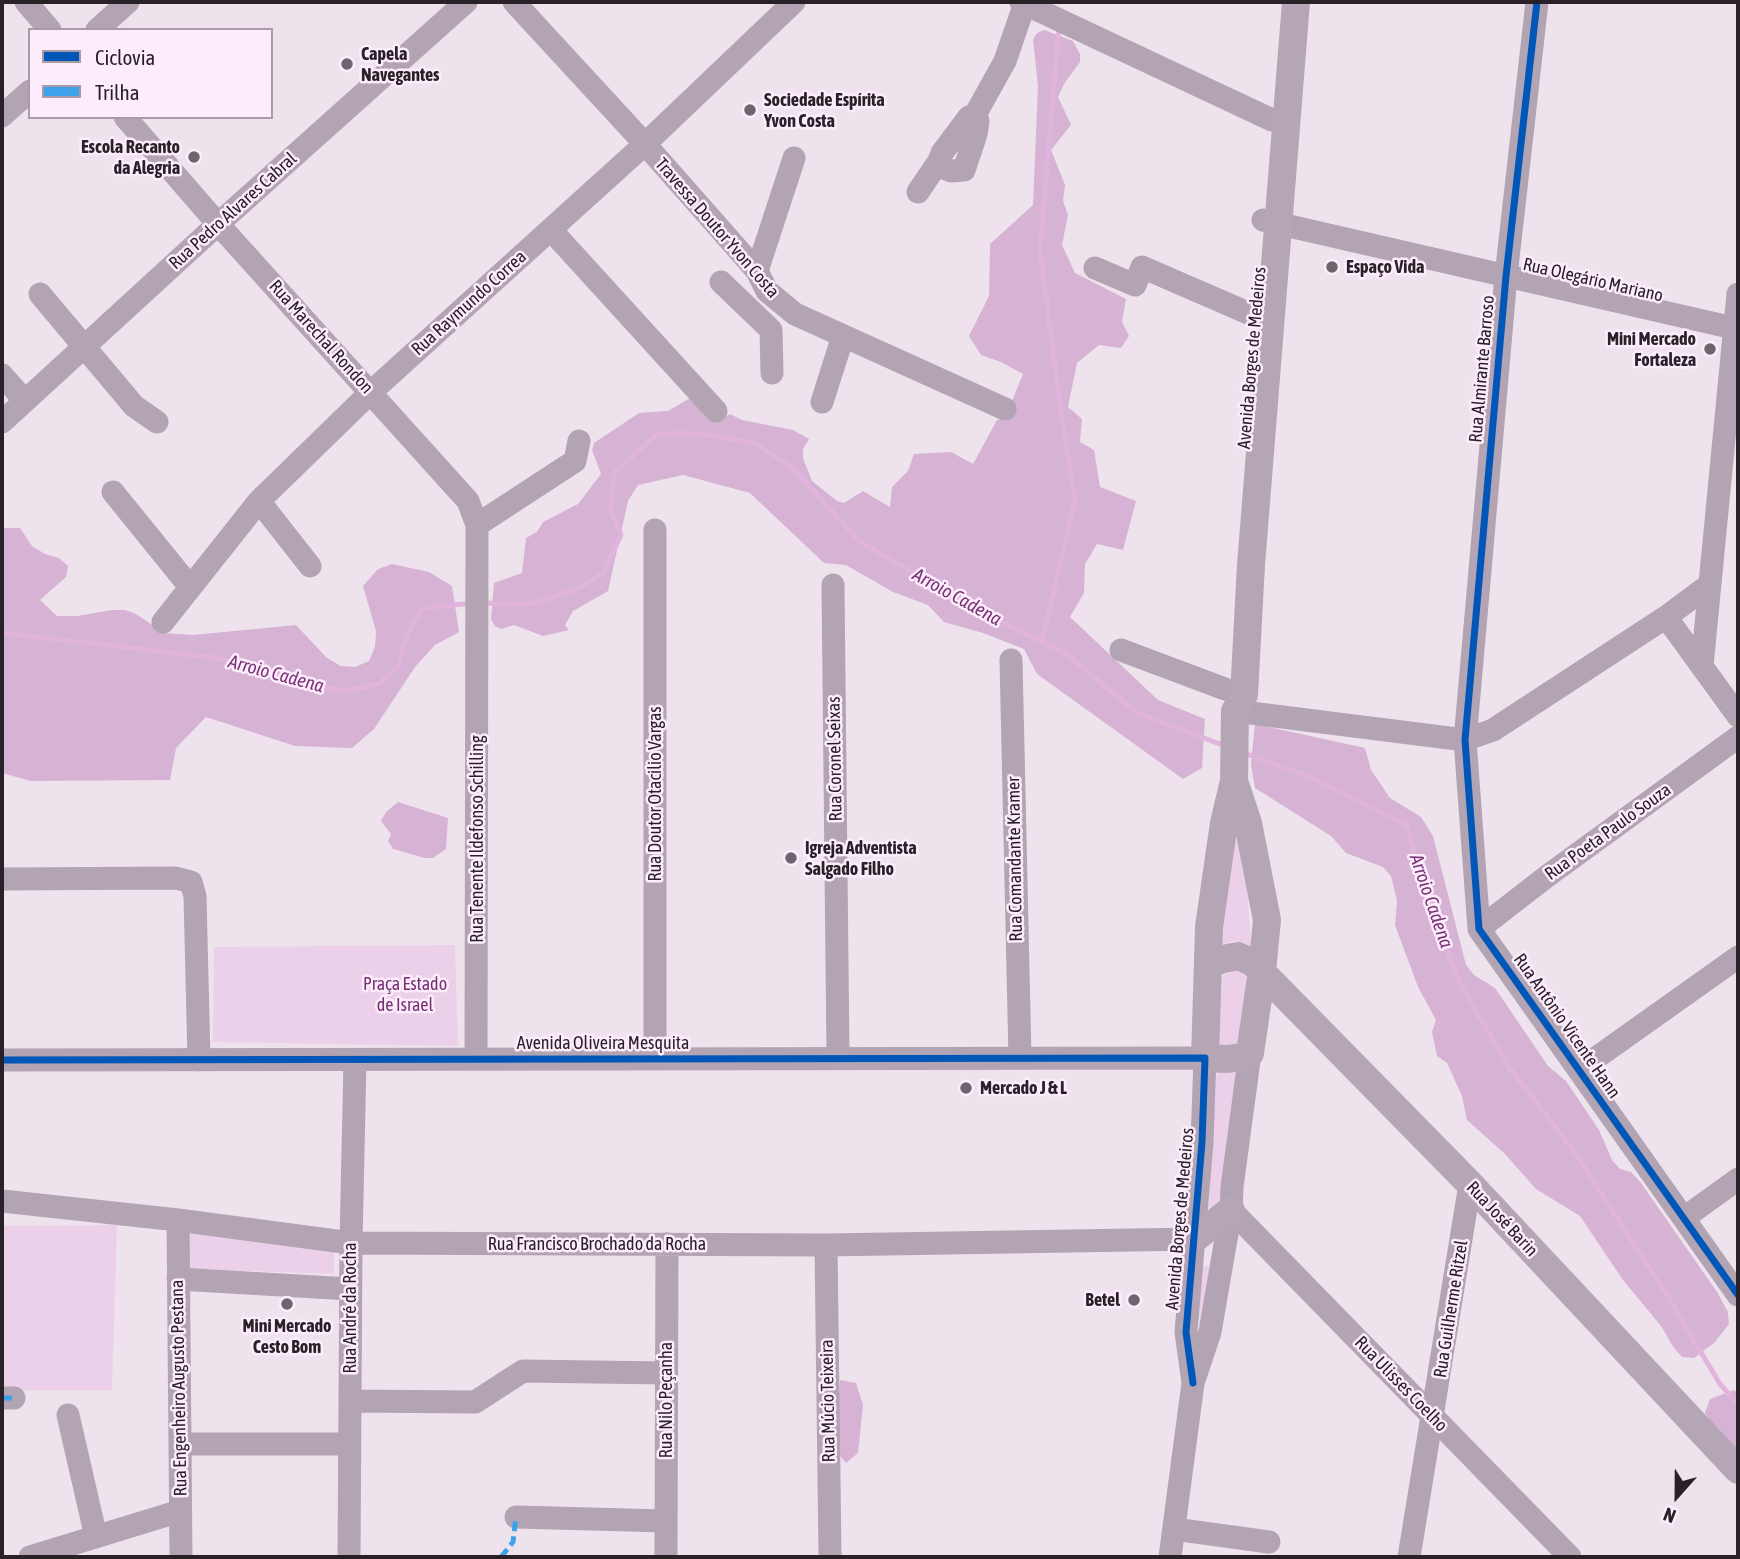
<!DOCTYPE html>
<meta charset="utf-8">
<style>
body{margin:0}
#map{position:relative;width:1740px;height:1559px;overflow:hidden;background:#eee3ed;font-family:"Asap Condensed",sans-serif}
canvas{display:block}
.frame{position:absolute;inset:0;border:4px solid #282128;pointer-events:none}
.legend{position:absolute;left:28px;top:28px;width:245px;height:91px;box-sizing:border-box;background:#fdedfc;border:2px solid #a89ba7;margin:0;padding:9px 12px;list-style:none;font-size:21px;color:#282128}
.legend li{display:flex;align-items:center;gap:14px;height:35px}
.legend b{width:35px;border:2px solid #a89ba7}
.north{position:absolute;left:1642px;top:1461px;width:70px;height:70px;-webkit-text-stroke:5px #fdedfc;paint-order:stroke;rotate:201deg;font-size:19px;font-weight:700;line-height:28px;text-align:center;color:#282128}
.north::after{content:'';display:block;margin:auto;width:24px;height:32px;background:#282128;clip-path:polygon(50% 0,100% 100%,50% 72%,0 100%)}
</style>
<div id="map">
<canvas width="1740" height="1559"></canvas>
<div class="frame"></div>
<ul class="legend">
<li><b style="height:9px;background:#0057b8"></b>Ciclovia</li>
<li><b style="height:9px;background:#3ea2eb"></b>Trilha</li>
</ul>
<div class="north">N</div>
</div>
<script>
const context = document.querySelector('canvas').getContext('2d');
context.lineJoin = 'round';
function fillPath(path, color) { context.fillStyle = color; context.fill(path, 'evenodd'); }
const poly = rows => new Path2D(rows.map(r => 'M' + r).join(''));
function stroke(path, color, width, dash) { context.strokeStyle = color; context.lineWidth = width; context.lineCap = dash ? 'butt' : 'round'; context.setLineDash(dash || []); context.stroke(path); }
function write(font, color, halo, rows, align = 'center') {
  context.font = font + ' "Asap Condensed",sans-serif'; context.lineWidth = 5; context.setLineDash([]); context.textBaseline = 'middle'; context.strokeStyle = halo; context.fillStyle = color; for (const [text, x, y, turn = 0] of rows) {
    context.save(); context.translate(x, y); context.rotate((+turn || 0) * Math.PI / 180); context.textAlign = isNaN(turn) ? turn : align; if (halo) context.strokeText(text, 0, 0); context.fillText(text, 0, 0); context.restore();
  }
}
fillPath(poly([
 [1231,827,1238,827,1247,885,1251,945,1234,941,1221,945],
 [455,945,458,1046,213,1042,214,947],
 [1231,970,1241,970,1249,982,1241,1043,1221,1050,1216,1042,1219,980],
 [1217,1067,1238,1069,1222,1202,1208,1211],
 [117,1225,112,1390,2,1390,2,1226],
 [189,1232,334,1250,334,1274,189,1269],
 [1201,1265,1214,1267,1199,1337]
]), '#ecd0ea');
fillPath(poly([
 [1044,30,1073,41,1080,54,1080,62,1064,84,1058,97,1071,125,1051,150,1065,185,1063,201,1068,215,1062,245,1075,273,1126,299,1122,322,1129,336,1121,348,1099,345,1077,363,1068,407,1082,419,1080,442,1094,450,1100,487,1136,501,1123,550,1097,544,1085,564,1084,593,1070,617,1158,700,1205,719,1202,768,1183,779,1037,674,1024,649,983,633,944,622,928,605,893,592,846,565,824,563,750,493,683,475,638,485,628,501,608,591,573,611,565,625,569,630,543,636,514,625,501,629,495,626,491,619,494,583,522,573,526,538,537,532,543,522,578,504,601,474,592,450,594,443,639,413,668,411,692,397,721,419,730,414,742,420,793,430,809,439,803,449,803,458,812,481,837,501,844,503,863,491,890,507,892,487,908,471,914,454,951,452,973,464,997,420,1005,418,1023,374,1001,362,981,355,969,336,989,296,990,244,1033,205,1038,86,1033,39,1037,33],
 [2,528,20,528,32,546,45,554,59,558,68,566,66,577,40,600,57,616,77,616,112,610,125,610,136,614,164,633,193,635,296,625,327,658,341,666,355,667,369,661,375,647,376,631,363,586,378,569,392,564,429,572,452,586,459,632,435,645,415,667,374,729,352,748,295,746,206,717,176,748,170,780,31,781,2,773],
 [1255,724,1365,748,1371,770,1390,798,1421,817,1433,836,1466,965,1474,975,1495,988,1548,1066,1566,1081,1599,1130,1612,1160,1620,1169,1631,1172,1641,1183,1717,1292,1728,1312,1729,1324,1714,1343,1694,1358,1682,1357,1674,1348,1661,1326,1623,1280,1580,1216,1536,1189,1505,1154,1467,1120,1462,1096,1447,1063,1437,1056,1432,1032,1436,1020,1418,987,1395,925,1397,901,1391,876,1383,867,1346,853,1331,836,1255,788,1251,764],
 [398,802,448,818,446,849,433,858,425,858,393,849,388,841,391,834,381,821,386,812],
 [840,1380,856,1383,863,1405,858,1453,846,1463,835,1450],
 [1734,1390,1738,1394,1738,1463,1705,1413,1710,1399]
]), '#d6b2d4');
stroke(poly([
 [482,603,531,604,575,590,603,573,621,535,611,511,614,473,656,435,672,433,703,434,754,443,791,466,859,541,968,605,1065,653,1137,713,1225,746],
 [2,633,218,658,306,685,345,691,379,684,398,666,408,632,423,608,473,603],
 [1042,641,1075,500,1060,406,1040,249,1059,26],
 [1244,753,1307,776,1407,825,1423,889,1459,982,1508,1066,1573,1150,1665,1292,1720,1384,1738,1404]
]), '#e1b4de', 5);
stroke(poly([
 [26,2,50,30],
 [514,2,645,144,757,271,767,291,795,314,1005,409],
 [1021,2,1272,120],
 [1537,2,1506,276,1465,740,1479,929,1738,1295],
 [97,30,128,2],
 [975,115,978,121,976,134,964,170,951,171,944,168,939,161,942,153,969,117,975,115,1005,61,1025,3],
 [2,116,30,91],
 [125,117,218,224,468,501,477,525,476,1059],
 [918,192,939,161],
 [1263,220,1738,329],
 [551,230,716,411],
 [1095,268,1135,285,1142,267,1255,316],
 [757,271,794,158],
 [721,282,771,330,772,373],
 [40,294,134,406,157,422],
 [2,375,25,401],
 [822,402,843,336],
 [2,422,218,224,466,2],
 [113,492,190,587],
 [259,501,310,566],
 [477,525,575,461,579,441],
 [655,530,655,1058],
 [833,585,838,1058],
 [1666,617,1738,716],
 [163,622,259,501,371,392,645,144,794,2],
 [1121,650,1225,689],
 [1011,660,1020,1058],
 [1702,666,1738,294],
 [1235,711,1465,740,1493,730,1666,617,1709,585],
 [2,879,176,878,191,882,195,896,199,1060],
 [1479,929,1546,877,1738,737],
 [2,1060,1205,1058,1202,1142,1186,1332,1193,1383],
 [1579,1070,1738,957],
 [2,1201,178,1220,351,1243,826,1245,1194,1239],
 [1231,1210,1570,1557],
 [1684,1218,1738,1179],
 [178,1220,181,1557],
 [826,1245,830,1557],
 [178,1279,350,1289],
 [2,1398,14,1398],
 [350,1401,475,1402,523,1371,666,1373],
 [68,1415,96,1537],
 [180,1444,349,1444],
 [516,1517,666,1521],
 [1174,1529,1269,1542],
 [30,1557,180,1511],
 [349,1557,351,1243,355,1060],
 [666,1557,667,1244],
 [1170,1557,1193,1383,1210,1332,1231,1210,1232,1187,1250,1053],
 [1409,1557,1470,1184]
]), '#b2a4b2', 23);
stroke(poly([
 [1234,781,1248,823,1267,920,1262,971,1250,1053,1241,1057,1228,1059,1205,1058,1209,927,1224,823,1234,781,1235,711,1244,695,1251,565,1296,2],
 [1208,965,1223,959,1238,956,1252,962,1470,1184,1738,1470],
 [1194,1239,1231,1210]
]), '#b5a6b5', 28);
stroke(poly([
 [2,1398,14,1398],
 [501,1557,513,1542,516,1517]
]), '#3ea2eb', 5, [10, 5]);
stroke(poly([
 [1537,2,1506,276,1465,740,1479,929,1738,1295],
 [2,1060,1205,1058,1202,1142,1186,1332,1193,1383]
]), '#0057b8', 7);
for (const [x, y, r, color] of [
 [347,64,7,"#6d656d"],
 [750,110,7,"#6d656d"],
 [194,157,7,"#6d656d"],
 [1332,267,7,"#6d656d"],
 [1710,349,7,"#6d656d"],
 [791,858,7,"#6d656d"],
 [966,1088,7,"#6d656d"],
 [1134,1300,7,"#6d656d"],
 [287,1304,7,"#6d656d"]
]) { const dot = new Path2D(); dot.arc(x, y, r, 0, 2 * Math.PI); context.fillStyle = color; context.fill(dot); stroke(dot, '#fdedfc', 2.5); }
write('bold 18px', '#282128', '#fdedfc', [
 ["Capela",361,54],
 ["Navegantes",361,75],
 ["Sociedade Espírita",764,100],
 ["Yvon Costa",764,121],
 ["Escola Recanto",180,147,"right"],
 ["da Alegria",180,168,"right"],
 ["Espaço Vida",1346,267],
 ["Mini Mercado",1696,339,"right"],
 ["Fortaleza",1696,360,"right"],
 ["Igreja Adventista",805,848],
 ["Salgado Filho",805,869],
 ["Mercado J & L",980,1088],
 ["Betel",1120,1300,"right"],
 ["Mini Mercado",287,1326,"center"],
 ["Cesto Bom",287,1347,"center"]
], 'left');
write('18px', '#282128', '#fdedfc', [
 ["Rua Pedro Alvares Cabral",233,211,-42],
 ["Travessa Doutor Yvon Costa",717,228,49],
 ["Rua Olegário Mariano",1593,280,13],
 ["Rua Raymundo Correa",469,303,-42],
 ["Rua Marechal Rondon",321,337,48],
 ["Avenida Borges de Medeiros",1252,358,-85],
 ["Rua Almirante Barroso",1482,369,-85],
 ["Rua Coronel Seixas",835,759,-91],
 ["Rua Doutor Otacilio Vargas",655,794,-90],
 ["Rua Poeta Paulo Souza",1608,832,-36],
 ["Rua Tenente Ildefonso Schilling",477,839,-90],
 ["Rua Comandante Kramer",1015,859,-91],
 ["Rua Antônio Vicente Hann",1567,1026,55],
 ["Avenida Oliveira Mesquita",603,1043],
 ["Avenida Borges de Medeiros",1180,1219,-85],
 ["Rua José Barin",1502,1219,47],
 ["Rua Francisco Brochado da Rocha",597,1244],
 ["Rua André da Rocha",350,1308,-90],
 ["Rua Guilherme Ritzel",1451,1309,-81],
 ["Rua Ulisses Coelho",1401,1384,46],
 ["Rua Engenheiro Augusto Pestana",179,1388,-91],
 ["Rua Nilo Peçanha",666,1400,-90],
 ["Rua Múcio Teixeira",828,1401,-91]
]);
write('18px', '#753073', '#fdedfc', [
 ["Praça Estado",405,984],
 ["de Israel",405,1005]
]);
write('italic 19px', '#793377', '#fdedfc', [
 ["Arroio Cadena",957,597,29],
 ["Arroio Cadena",276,674,15],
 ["Arroio Cadena",1431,901,71]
]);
</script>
